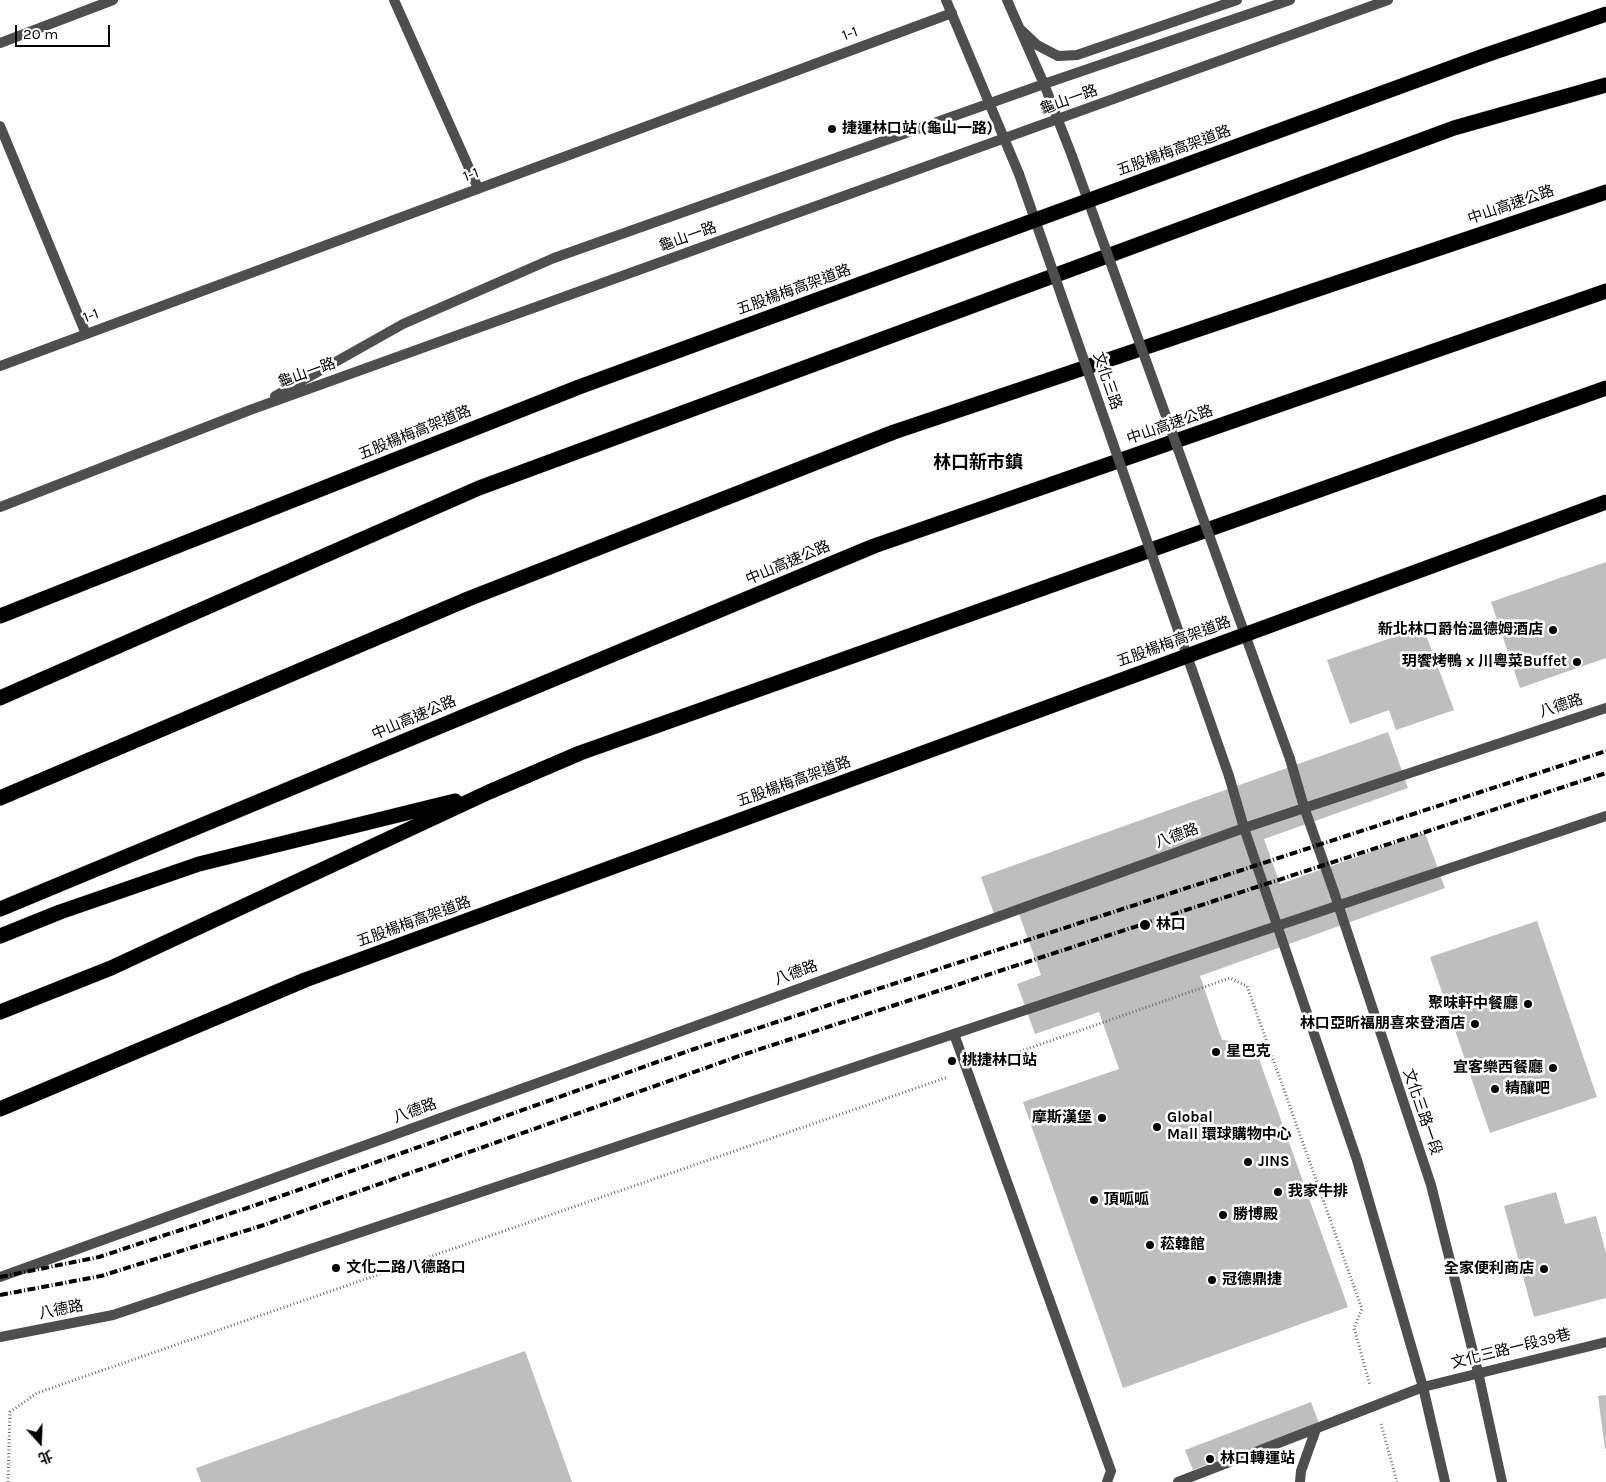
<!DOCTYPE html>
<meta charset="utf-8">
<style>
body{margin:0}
#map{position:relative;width:1606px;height:1482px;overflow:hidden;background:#fff;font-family:Karla,"Noto Sans TC",sans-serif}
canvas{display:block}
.north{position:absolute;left:15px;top:1417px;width:50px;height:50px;-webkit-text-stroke:4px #fff;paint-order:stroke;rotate:160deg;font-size:14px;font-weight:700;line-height:20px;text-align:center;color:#000}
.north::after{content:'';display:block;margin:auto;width:18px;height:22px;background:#000;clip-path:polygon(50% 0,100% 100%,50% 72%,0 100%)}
.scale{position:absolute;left:15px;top:25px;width:95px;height:22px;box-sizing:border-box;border:2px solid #000;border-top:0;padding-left:6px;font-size:15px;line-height:18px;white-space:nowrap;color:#000;-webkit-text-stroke:4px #fff;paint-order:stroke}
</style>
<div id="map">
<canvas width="1606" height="1482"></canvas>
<div class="north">北</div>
<div class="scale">20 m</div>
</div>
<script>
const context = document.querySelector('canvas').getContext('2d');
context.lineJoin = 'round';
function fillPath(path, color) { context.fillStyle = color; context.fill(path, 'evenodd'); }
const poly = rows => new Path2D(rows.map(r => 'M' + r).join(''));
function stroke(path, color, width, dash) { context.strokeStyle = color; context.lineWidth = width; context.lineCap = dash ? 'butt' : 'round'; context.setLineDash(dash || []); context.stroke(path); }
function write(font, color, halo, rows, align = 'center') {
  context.font = font + ' Karla,"Noto Sans TC",sans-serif'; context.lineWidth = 5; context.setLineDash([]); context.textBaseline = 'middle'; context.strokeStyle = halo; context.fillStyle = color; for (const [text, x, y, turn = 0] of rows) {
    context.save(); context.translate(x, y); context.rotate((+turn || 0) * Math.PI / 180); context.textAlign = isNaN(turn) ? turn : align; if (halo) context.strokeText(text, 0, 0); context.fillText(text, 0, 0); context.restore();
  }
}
fillPath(poly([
 [1606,562,1606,658,1520,688,1491,602],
 [1423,627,1454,710,1396,730,1389,710,1350,724,1327,660],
 [1388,732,1408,788,1264,839,1280,884,1425,833,1445,888,1200,976,1222,1040,1231,1041,1246,1048,1254,1045,1348,1307,1123,1388,1023,1102,1119,1069,1099,1012,1035,1034,1017,984,1041,975,1019,914,997,922,981,877],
 [1537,921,1597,1097,1490,1133,1430,957],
 [1556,1192,1565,1224,1596,1216,1606,1253,1606,1298,1534,1317,1504,1206],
 [525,1351,572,1482,201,1482,196,1468],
 [1606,1395,1606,1449,1605,1449,1598,1396],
 [1311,1402,1319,1423,1193,1470,1185,1450]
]), '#bebebe');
const motorway = poly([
 [0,698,479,488,1454,128,1606,85],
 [0,798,468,599,894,432,1606,192],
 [0,909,874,546,1606,291],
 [0,936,60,912,199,864,455,801],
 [0,1012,111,968,489,792,580,753,1606,388]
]);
stroke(motorway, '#dbdbdb', 16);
stroke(poly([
 [987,1063,1230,978,1247,986,1362,1309,1354,1328,1370,1385],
 [1381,1424,1397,1482],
 [8,1482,10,1412,37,1393,948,1077]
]), '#707070', 3, [1, 2.5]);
stroke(poly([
 [0,366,952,13],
 [954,1034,1111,1471,1107,1482],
 [1178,1482,1423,1387],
 [1300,1482,1301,1471,1316,1429]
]), '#4e4e4e', 10);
stroke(poly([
 [394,0,478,188],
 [0,126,86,334]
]), '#4e4e4e', 10);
stroke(poly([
 [0,43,113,0],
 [1423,1387,1606,1342]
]), '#4e4e4e', 10);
stroke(poly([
 [946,0,1019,174],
 [1007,0,1044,84,1072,156],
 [1021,30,1037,45,1058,56,1077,55,1237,0],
 [275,396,403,324,554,258,1044,84,1290,0],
 [0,507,250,410,1388,0],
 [1290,759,1304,807,1334,892,1431,1185,1478,1372,1502,1482],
 [1229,776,1244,828,1357,1160,1423,1387,1445,1482],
 [0,1277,1244,828,1606,708],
 [0,1337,113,1315,1606,816]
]), '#4e4e4e', 10);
stroke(motorway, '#000', 15);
stroke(poly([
 [0,1277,99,1257,256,1205,691,1050,1606,751],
 [0,1295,101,1276,264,1225,742,1055,1606,773]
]), '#000', 4, [8, 2.5, 1, 2.5]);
const motorwayBridge = poly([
 [0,616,579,387,1486,55,1606,14],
 [0,1109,305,980,1606,502]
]);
stroke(motorwayBridge, '#dbdbdb', 16, []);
stroke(poly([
 [1072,156,1290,759],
 [1019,174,1229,776]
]), '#4e4e4e', 10);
stroke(motorwayBridge, '#000', 15);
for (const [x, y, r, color] of [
 [832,129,5,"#000"],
 [1553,630,5,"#000"],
 [1577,662,5,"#000"],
 [1145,925,6,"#000"],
 [1528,1004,5,"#000"],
 [1475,1024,5,"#000"],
 [1216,1052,5,"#000"],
 [952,1061,5,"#000"],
 [1553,1068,5,"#000"],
 [1495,1089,5,"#000"],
 [1102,1118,5,"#000"],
 [1157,1127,5,"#000"],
 [1248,1162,5,"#000"],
 [1278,1192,5,"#000"],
 [1094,1200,5,"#000"],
 [1223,1215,5,"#000"],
 [1150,1245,5,"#000"],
 [336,1268,5,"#000"],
 [1544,1269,5,"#000"],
 [1212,1280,5,"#000"],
 [1210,1459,5,"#000"]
]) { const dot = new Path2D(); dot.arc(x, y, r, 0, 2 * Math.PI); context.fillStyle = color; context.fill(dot); stroke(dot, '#fff', 2); }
write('15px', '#000', '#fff', [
 ["1-1",850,34,-20],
 ["龜山一路",1069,100,-20],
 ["五股楊梅高架道路",1174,151,-20],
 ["1-1",471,175,-20],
 ["中山高速公路",1511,205,-19],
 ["龜山一路",688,237,-20],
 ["五股楊梅高架道路",794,290,-20],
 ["1-1",91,316,-20],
 ["龜山一路",307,373,-20],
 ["文化三路",1107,381,71],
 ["中山高速公路",1170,425,-19],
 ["五股楊梅高架道路",415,433,-22],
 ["中山高速公路",788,563,-23],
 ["五股楊梅高架道路",1174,642,-20],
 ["八德路",1561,706,-18],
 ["中山高速公路",414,718,-23],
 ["五股楊梅高架道路",794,782,-20],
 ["八德路",1177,836,-20],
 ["五股楊梅高架道路",414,922,-20],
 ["八德路",796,973,-20],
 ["八德路",415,1111,-20],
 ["文化三路一段",1422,1112,71],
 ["八德路",61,1310,-11],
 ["文化三路一段39巷",1511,1349,-14]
]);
write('bold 15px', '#000', '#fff', [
 ["捷運林口站 (龜山一路)",842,129],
 ["新北林口爵怡溫德姆酒店",1543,630,"right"],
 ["玥饗烤鴨 x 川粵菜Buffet",1567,662,"right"],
 ["林口",1156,925],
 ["聚味軒中餐廳",1518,1004,"right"],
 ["林口亞昕福朋喜來登酒店",1465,1024,"right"],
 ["星巴克",1226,1052],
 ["桃捷林口站",962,1061],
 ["宜客樂西餐廳",1543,1068,"right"],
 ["精釀吧",1505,1089],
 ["摩斯漢堡",1092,1118,"right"],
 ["Global",1167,1118],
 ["Mall 環球購物中心",1167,1135],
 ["JINS",1258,1162],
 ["我家牛排",1288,1192],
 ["頂呱呱",1104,1200],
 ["勝博殿",1233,1215],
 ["菘韓館",1160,1245],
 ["文化二路八德路口",346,1268],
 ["全家便利商店",1534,1269,"right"],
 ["冠德鼎捷",1222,1280],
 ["林口轉運站",1220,1459]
], 'left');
write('bold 18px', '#000', '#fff', [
 ["林口新市鎮",978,463]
]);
</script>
